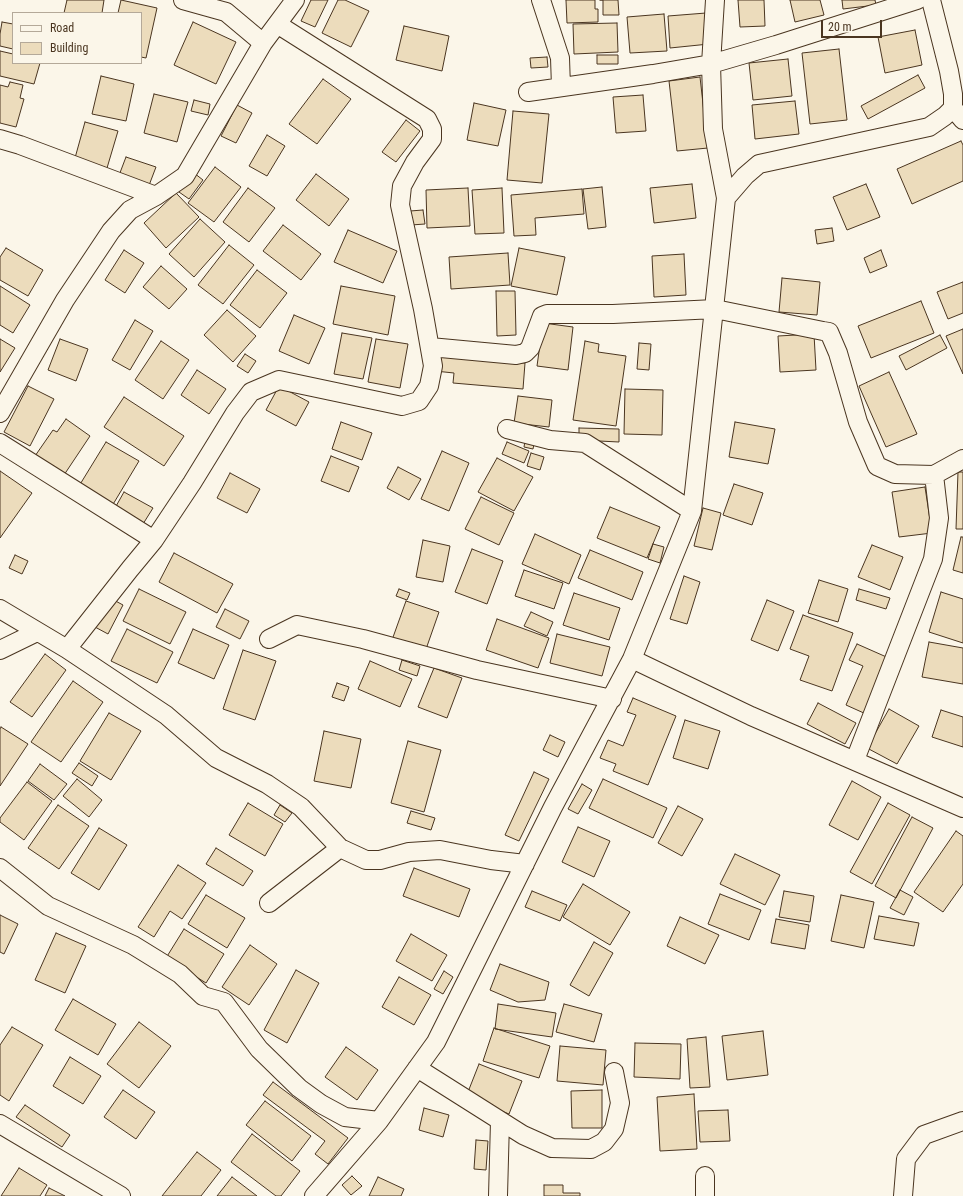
<!DOCTYPE html>
<style>
body{margin:0}
#map{position:relative;width:963px;height:1196px;overflow:hidden;background:#fbf6e9;font-family:"Roboto Condensed",sans-serif}
canvas{display:block}
.legend{position:absolute;left:12px;top:12px;width:130px;height:52px;box-sizing:border-box;background:#fbf6e9;border:1px solid #b4a999;margin:0;padding:5px 7px;list-style:none;font-size:12px;color:#4a3520}
.legend li{display:flex;align-items:center;gap:8px;height:20px}
.legend b{width:20px;border:1px solid #b4a999}
.scale{position:absolute;left:821px;top:20px;width:61px;height:18px;box-sizing:border-box;border:2px solid #4a3520;border-top:0;padding-left:5px;font-size:12px;line-height:14px;white-space:nowrap;color:#4a3520;-webkit-text-stroke:3px #fbf6e9;paint-order:stroke}
</style>
<div id="map">
<canvas width="963" height="1196"></canvas>
<ul class="legend">
<li><b style="height:5px;background:#fbf6e9"></b>Road</li>
<li><b style="height:11px;background:#ecdcbc"></b>Building</li>
</ul>
<div class="scale">20 m</div>
</div>
<script>
const context = document.querySelector('canvas').getContext('2d');
context.lineJoin = 'round';
function fillPath(path, color) { context.fillStyle = color; context.fill(path, 'evenodd'); }
const poly = rows => new Path2D(rows.map(r => 'M' + r).join(''));
function stroke(path, color, width, dash) { context.strokeStyle = color; context.lineWidth = width; context.lineCap = dash ? 'butt' : 'round'; context.setLineDash(dash || []); context.stroke(path); }
const building = poly([
 [67,0,104,0,102,13,64,13,67,0],
 [121,0,157,8,146,58,141,57,141,13,118,13,121,0],
 [311,0,328,0,315,27,301,21,311,0],
 [338,0,345,0,369,11,351,47,322,33,338,0],
 [566,0,595,0,595,9,598,9,598,22,567,23,566,0],
 [600,0,618,0,619,15,603,15,603,0,600,0],
 [738,0,764,0,765,26,740,27,738,0],
 [790,0,820,0,824,15,795,22,790,0],
 [842,0,875,0,876,5,843,9,842,0],
 [706,13,709,44,670,48,668,16,706,13],
 [664,14,667,51,630,53,627,17,664,14],
 [2,22,13,24,13,49,0,46,0,34,2,22],
 [193,22,236,42,216,84,174,65,193,22],
 [617,23,618,52,574,54,573,24,617,23],
 [404,26,449,36,442,71,396,60,404,26],
 [915,30,922,65,885,73,878,37,915,30],
 [839,49,847,120,810,124,802,53,839,49],
 [0,51,13,54,13,63,40,63,34,84,0,76,0,51],
 [597,55,618,55,618,64,597,64,597,55],
 [547,57,548,67,531,68,530,58,547,57],
 [788,59,792,96,753,100,749,63,788,59],
 [918,75,925,88,868,119,861,106,918,75],
 [101,76,134,84,126,121,92,114,101,76],
 [700,77,708,148,677,151,669,81,700,77],
 [323,79,351,99,317,144,289,124,323,79],
 [10,82,23,85,20,98,24,99,16,127,0,123,0,85,8,87,10,82],
 [154,94,188,102,177,142,144,133,154,94],
 [643,95,646,131,616,133,613,97,643,95],
 [194,100,210,104,208,115,191,111,194,100],
 [795,101,799,134,755,139,752,105,795,101],
 [474,103,506,110,498,146,467,140,474,103],
 [237,105,252,113,236,143,221,136,237,105],
 [513,111,549,114,542,183,507,180,513,111],
 [406,120,420,131,396,162,382,152,406,120],
 [85,122,118,131,107,168,75,158,85,122],
 [267,135,285,146,267,176,249,166,267,135],
 [961,141,963,145,963,181,912,204,897,169,961,141],
 [126,157,156,167,148,188,118,178,126,157],
 [215,167,241,187,214,222,188,203,215,167],
 [194,173,203,180,189,199,179,192,194,173],
 [316,174,349,199,329,226,296,200,316,174],
 [692,184,696,218,654,223,650,188,692,184],
 [866,184,880,217,847,230,833,197,866,184],
 [602,187,606,227,588,229,583,189,602,187],
 [248,188,275,208,249,242,223,222,248,188],
 [468,188,470,226,427,228,426,190,468,188],
 [502,188,504,233,475,234,472,190,502,188],
 [582,189,584,214,535,218,536,235,514,236,511,195,582,189],
 [176,193,199,217,166,248,144,223,176,193],
 [423,210,425,224,411,225,410,211,423,210],
 [200,219,225,242,194,277,169,254,200,219],
 [283,225,321,254,301,280,263,251,283,225],
 [832,228,834,241,817,244,815,230,832,228],
 [348,230,397,251,383,283,334,262,348,230],
 [229,245,254,265,223,304,198,285,229,245],
 [6,248,43,270,28,296,0,280,0,257,6,248],
 [519,248,565,257,557,295,511,286,519,248],
 [124,250,144,263,125,293,105,280,124,250],
 [881,250,887,266,870,273,864,258,881,250],
 [508,253,510,285,451,289,449,257,508,253],
 [684,254,686,295,654,297,652,256,684,254],
 [161,266,187,289,169,309,143,287,161,266],
 [257,270,287,293,260,328,230,305,257,270],
 [782,278,820,282,817,315,779,312,782,278],
 [963,282,963,313,948,319,937,292,963,282],
 [0,286,30,305,13,333,0,325,0,286],
 [341,286,395,296,388,335,333,324,341,286],
 [496,291,515,291,516,335,497,336,496,291],
 [921,301,934,333,871,358,858,326,921,301],
 [227,310,256,336,233,362,204,335,227,310],
 [294,315,325,328,309,364,279,351,294,315],
 [135,320,153,331,130,370,112,360,135,320],
 [543,323,573,327,568,370,537,366,543,323],
 [963,329,963,374,946,336,963,329],
 [342,333,372,338,363,379,334,374,342,333],
 [814,334,816,370,780,372,778,336,814,334],
 [940,335,947,348,906,370,899,356,940,335],
 [0,339,15,348,0,372,0,339],
 [60,339,88,349,76,381,48,370,60,339],
 [376,339,408,344,400,388,368,382,376,339],
 [161,341,189,360,163,399,135,380,161,341],
 [585,341,599,344,598,352,626,356,616,426,573,420,585,341],
 [639,343,651,344,649,370,637,369,639,343],
 [245,354,256,361,248,373,237,366,245,354],
 [436,355,525,363,523,389,453,383,454,373,435,371,436,355],
 [197,370,226,389,209,414,181,395,197,370],
 [889,372,917,434,886,447,859,386,889,372],
 [28,386,54,399,30,446,4,432,28,386],
 [279,386,309,402,296,426,266,410,279,386],
 [625,389,663,390,662,435,624,434,625,389],
 [518,396,552,400,549,427,514,423,518,396],
 [124,397,184,436,164,466,104,427,124,397],
 [66,419,90,436,64,475,35,456,53,430,57,432,66,419],
 [341,422,372,433,362,460,332,449,341,422],
 [735,422,775,429,768,464,729,457,735,422],
 [579,428,619,429,619,442,579,440,579,428],
 [525,441,534,444,533,449,524,447,525,441],
 [106,442,139,461,112,506,79,486,106,442],
 [507,442,529,451,524,463,502,454,507,442],
 [442,451,469,463,449,511,421,499,442,451],
 [531,453,544,457,540,470,527,466,531,453],
 [331,456,359,467,349,492,321,481,331,456],
 [497,458,533,477,514,511,478,492,497,458],
 [398,467,421,479,409,500,387,488,398,467],
 [0,471,32,493,0,538,0,471],
 [958,472,963,472,963,529,956,529,958,472],
 [230,473,260,489,247,513,217,498,230,473],
 [734,484,763,493,752,525,723,515,734,484],
 [925,487,932,533,899,537,892,492,925,487],
 [124,492,153,508,143,524,115,508,124,492],
 [481,497,514,513,499,545,465,529,481,497],
 [610,507,660,527,647,558,597,538,610,507],
 [703,508,721,513,712,550,694,546,703,508],
 [535,534,581,555,569,584,522,564,535,534],
 [961,537,963,537,963,573,953,570,961,537],
 [423,540,450,546,443,582,416,577,423,540],
 [653,544,664,547,660,563,648,559,653,544],
 [872,545,903,557,890,590,858,577,872,545],
 [472,549,503,561,487,604,455,592,472,549],
 [590,550,643,572,632,600,578,578,590,550],
 [174,553,233,584,217,613,159,582,174,553],
 [15,555,28,561,22,574,9,568,15,555],
 [524,570,563,583,554,609,515,596,524,570],
 [684,576,700,582,687,624,670,619,684,576],
 [819,580,848,589,838,622,808,613,819,580],
 [139,589,186,612,170,644,123,621,139,589],
 [399,589,410,593,407,600,396,596,399,589],
 [859,589,890,598,886,609,856,600,859,589],
 [941,592,963,599,963,643,929,632,941,592],
 [574,593,620,608,609,640,563,625,574,593],
 [110,598,123,605,108,634,95,627,110,598],
 [767,600,794,611,778,651,751,640,767,600],
 [406,601,439,612,425,652,392,640,406,601],
 [225,609,249,621,240,639,216,627,225,609],
 [531,612,553,622,547,636,524,626,531,612],
 [803,615,853,633,832,691,800,680,809,656,790,649,803,615],
 [497,619,549,638,538,668,486,650,497,619],
 [127,629,173,652,157,683,111,661,127,629],
 [193,629,229,645,214,679,178,663,193,629],
 [557,634,610,647,602,676,550,663,557,634],
 [929,642,963,648,963,684,922,677,929,642],
 [857,644,891,659,866,714,846,705,863,666,849,660,857,644],
 [243,650,276,661,255,720,223,709,243,650],
 [45,654,66,670,32,717,10,702,45,654],
 [402,660,420,666,417,676,399,670,402,660],
 [370,661,412,679,400,707,358,689,370,661],
 [434,668,462,678,447,718,418,707,434,668],
 [73,681,103,702,61,762,31,742,73,681],
 [337,683,349,687,344,701,332,697,337,683],
 [633,698,676,716,648,785,613,771,616,764,600,758,608,740,623,746,636,715,627,712,633,698],
 [818,703,856,723,845,744,807,724,818,703],
 [889,709,919,726,897,764,867,748,889,709],
 [941,710,963,717,963,747,932,737,941,710],
 [109,713,141,731,111,780,80,761,109,713],
 [685,720,720,731,708,769,673,758,685,720],
 [1,727,28,744,0,786,0,729,1,727],
 [324,731,361,739,351,788,314,781,324,731],
 [550,735,565,742,558,757,543,750,550,735],
 [408,741,441,750,424,812,391,803,408,741],
 [79,763,98,776,92,786,72,773,79,763],
 [40,764,67,784,54,800,28,781,40,764],
 [534,772,549,779,519,841,505,835,534,772],
 [77,779,102,800,89,817,63,796,77,779],
 [603,779,667,808,653,838,589,808,603,779],
 [852,781,881,797,858,840,829,825,852,781],
 [27,782,52,801,24,840,0,822,0,818,27,782],
 [582,784,592,790,578,814,568,809,582,784],
 [248,803,283,824,265,856,229,835,248,803],
 [888,803,910,815,872,884,850,872,888,803],
 [58,805,89,826,59,869,28,848,58,805],
 [280,805,292,813,285,822,274,815,280,805],
 [678,806,703,819,682,856,658,843,678,806],
 [411,811,435,818,431,830,407,823,411,811],
 [912,817,933,828,896,898,875,886,912,817],
 [578,827,610,841,594,877,562,862,578,827],
 [99,828,127,845,99,890,71,873,99,828],
 [956,831,963,836,963,884,943,912,914,892,956,831],
 [216,848,253,871,243,886,206,864,216,848],
 [735,854,780,875,765,905,720,884,735,854],
 [178,865,206,883,182,919,170,911,154,937,138,927,178,865],
 [414,868,470,889,459,917,403,896,414,868],
 [583,884,630,912,610,945,563,917,583,884],
 [900,890,913,897,904,915,890,908,900,890],
 [532,891,567,905,560,921,525,907,532,891],
 [784,891,814,896,810,922,779,917,784,891],
 [720,894,761,910,749,940,708,924,720,894],
 [206,895,245,918,227,948,188,924,206,895],
 [841,895,874,902,864,948,831,941,841,895],
 [0,915,18,924,4,954,0,952,0,915],
 [879,916,919,923,914,946,874,939,879,916],
 [680,917,719,935,705,964,667,946,680,917],
 [776,919,809,925,805,949,771,943,776,919],
 [184,929,224,954,206,983,166,958,184,929],
 [56,933,86,946,65,993,35,980,56,933],
 [411,934,447,955,432,981,396,961,411,934],
 [594,942,613,953,589,996,570,985,594,942],
 [250,945,277,964,249,1005,222,987,250,945],
 [500,964,549,982,545,1000,518,1002,490,990,500,964],
 [296,970,319,983,287,1043,264,1030,296,970],
 [444,971,453,977,443,994,434,989,444,971],
 [399,977,431,995,414,1025,382,1007,399,977],
 [73,999,116,1024,98,1055,55,1030,73,999],
 [498,1004,556,1013,552,1037,495,1029,498,1004],
 [564,1004,602,1014,594,1042,556,1032,564,1004],
 [139,1022,171,1046,139,1088,107,1064,139,1022],
 [12,1027,43,1045,9,1101,0,1095,0,1045,12,1027],
 [494,1028,550,1046,539,1078,483,1061,494,1028],
 [763,1031,768,1075,727,1080,722,1036,763,1031],
 [706,1037,710,1087,690,1088,687,1039,706,1037],
 [635,1043,681,1044,680,1079,634,1077,635,1043],
 [560,1046,606,1050,603,1085,557,1081,560,1046],
 [346,1047,378,1070,357,1100,325,1077,346,1047],
 [70,1057,101,1076,83,1104,53,1086,70,1057],
 [479,1064,522,1081,509,1114,466,1097,479,1064],
 [273,1082,348,1138,328,1164,315,1154,325,1141,263,1095,273,1082],
 [123,1090,155,1112,136,1139,104,1117,123,1090],
 [602,1090,602,1128,572,1128,571,1091,602,1090],
 [694,1094,697,1149,660,1151,657,1097,694,1094],
 [265,1101,311,1136,292,1161,246,1125,265,1101],
 [25,1105,70,1135,62,1147,16,1117,25,1105],
 [424,1108,449,1115,443,1137,419,1130,424,1108],
 [728,1110,730,1141,700,1142,698,1111,728,1110],
 [252,1134,300,1171,281,1196,276,1196,231,1162,252,1134],
 [476,1140,488,1141,486,1170,474,1169,476,1140],
 [197,1152,221,1170,201,1196,162,1196,197,1152],
 [19,1168,47,1185,40,1196,1,1196,19,1168],
 [352,1176,362,1186,351,1195,342,1185,352,1176],
 [232,1177,257,1196,217,1196,232,1177],
 [378,1177,404,1189,401,1196,369,1196,378,1177],
 [544,1185,563,1185,563,1193,580,1193,580,1196,544,1196,544,1185],
 [49,1188,65,1196,45,1196,49,1188]
]);
fillPath(building, '#ecdcbc');
stroke(building, '#4a3520', 1);
const street = poly([
 [183,0,226,12,263,43],
 [541,0,560,58,561,87],
 [715,0,711,64,713,129,726,198],
 [528,92,653,74,711,64,776,45,917,0],
 [953,108,963,120],
 [0,139,20,145,156,196],
 [430,347,516,355,525,353,530,348,542,316,547,314,613,314,715,309,823,331,829,332,838,353,858,422,877,466,895,474,934,475,963,459],
 [0,413,65,300,111,231,130,210,156,196,185,176,263,43,295,0],
 [507,429,550,440,585,443,692,511],
 [0,443,154,540],
 [0,609,67,649,166,715,216,758,267,784,301,807,340,848,366,860,380,860,409,852,440,850,491,860,525,864],
 [269,639,297,625,363,639,477,670,612,699],
 [67,649,130,569,154,540,192,483,235,413,251,392,279,380,402,406,419,401,429,386,433,366,423,309,400,205,402,186,415,162,432,139,432,129,427,119,277,24],
 [0,650,37,632],
 [632,659,751,716,963,808],
 [855,760,933,559,939,518,934,475],
 [0,868,48,906,133,945,180,974,203,996,224,1002,259,1049,299,1088,321,1104,345,1117,379,1121],
 [269,903,340,848],
 [417,1068,523,1135,552,1148,591,1149,604,1142,614,1129,620,1103,614,1072],
 [0,1124,121,1196],
 [705,1176,705,1196],
 [314,1196,379,1121,436,1042,553,807,632,659,692,511,726,198,745,176,759,164,929,127,945,116,953,108,953,94,949,71,931,0],
 [498,1196,500,1121],
 [903,1196,906,1159,924,1135,963,1121]
]);
stroke(street, '#4a3520', 20);
stroke(street, '#fbf6e9', 18);
</script>
